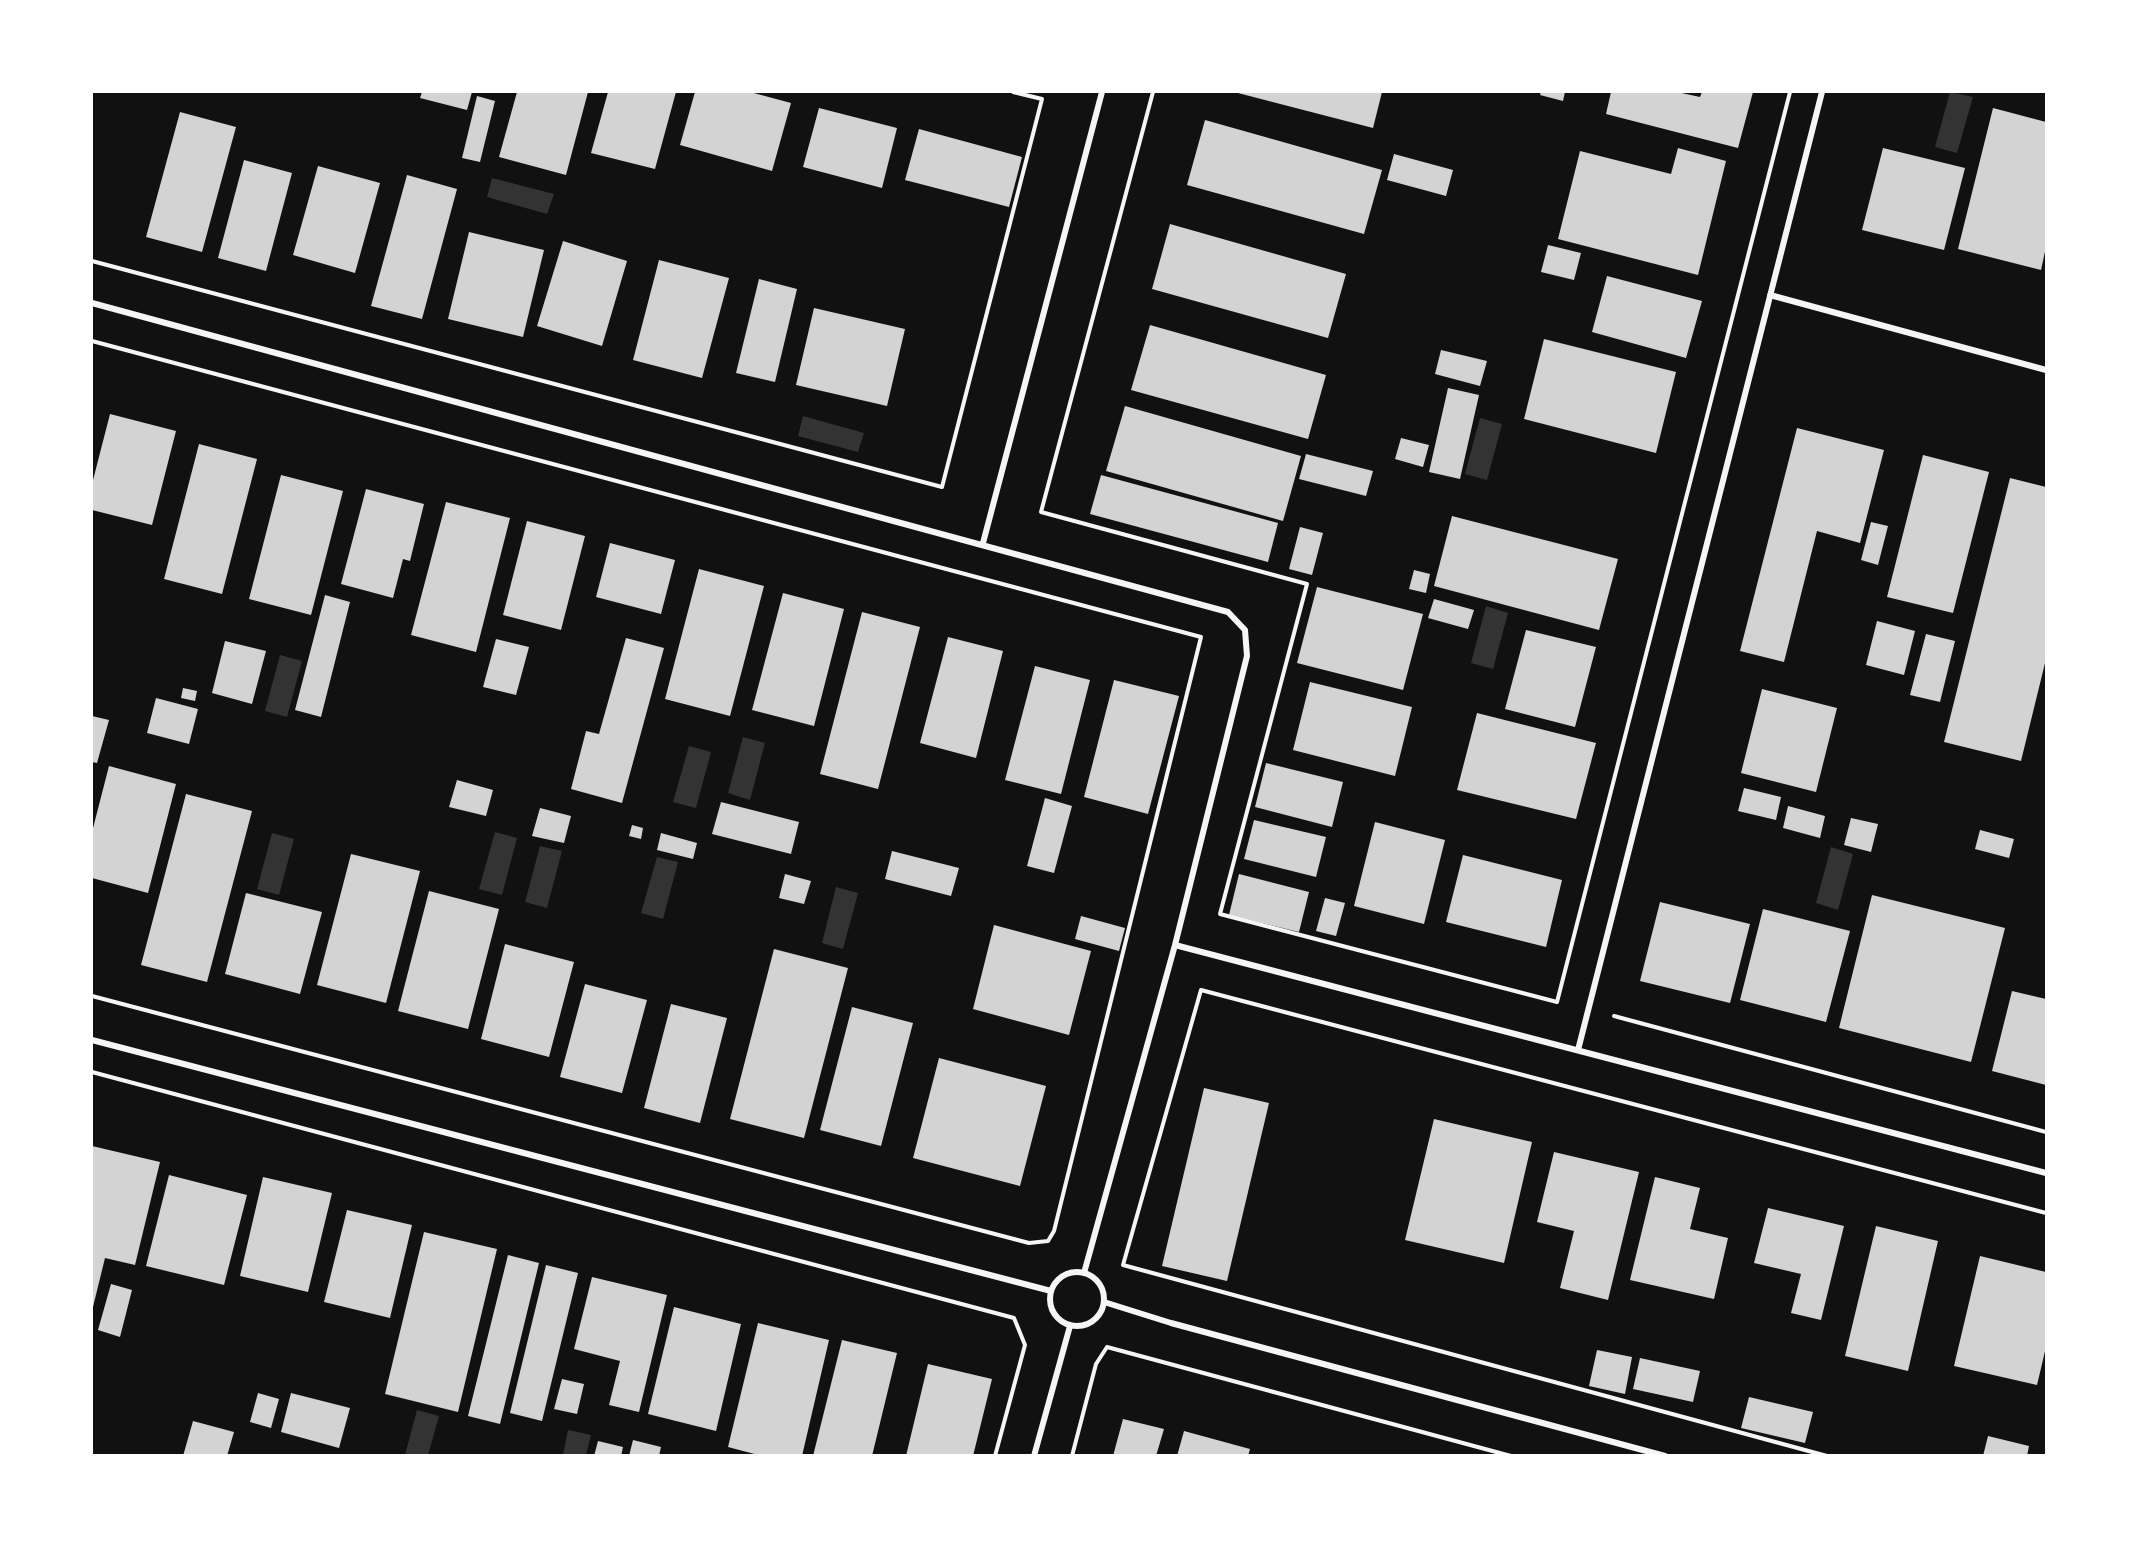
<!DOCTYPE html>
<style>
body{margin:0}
#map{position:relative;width:2138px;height:1547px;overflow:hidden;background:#111;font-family:Inter,sans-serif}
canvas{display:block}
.frame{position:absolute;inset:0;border:93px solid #fff;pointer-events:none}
</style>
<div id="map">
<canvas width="2138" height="1547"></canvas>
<div class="frame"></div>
</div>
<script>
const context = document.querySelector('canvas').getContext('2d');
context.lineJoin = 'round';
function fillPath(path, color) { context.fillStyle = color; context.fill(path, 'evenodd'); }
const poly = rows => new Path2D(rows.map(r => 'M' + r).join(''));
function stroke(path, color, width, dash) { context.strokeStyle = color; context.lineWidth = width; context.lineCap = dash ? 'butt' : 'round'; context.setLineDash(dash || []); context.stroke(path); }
fillPath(poly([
 [1950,92,1973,97,1957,153,1935,147],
 [492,178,554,194,547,214,487,197],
 [803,416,864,433,858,452,798,436],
 [1480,418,1502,424,1487,480,1465,474],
 [1486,606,1508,613,1493,669,1471,663],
 [280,655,302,661,287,717,265,711],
 [743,737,765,743,750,800,728,793],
 [689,746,711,752,696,808,673,802],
 [495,832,517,838,502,895,479,889],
 [272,833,294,839,279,895,257,889],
 [540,846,562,851,547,908,525,902],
 [1831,847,1853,854,1838,910,1816,903],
 [657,857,678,862,663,919,641,913],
 [836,887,858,893,843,949,822,943],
 [417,1410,439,1416,428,1455,405,1455],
 [568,1430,591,1435,586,1455,563,1455]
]), '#333');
fillPath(poly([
 [422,92,472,92,467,110,420,98],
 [517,92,588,92,566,175,499,157],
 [608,92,676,92,655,169,591,153],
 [695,92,750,92,791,103,772,171,680,145],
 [1234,92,1382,92,1373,128],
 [1541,92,1565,92,1563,101,1540,95],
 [1611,92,1677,92,1700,97,1702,92,1753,92,1738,148,1606,114],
 [477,96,495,101,480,162,462,158],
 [819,108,897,128,882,188,803,167],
 [1993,108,2046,122,2046,247,2041,270,1958,249],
 [180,112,236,127,202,252,146,237],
 [1205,120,1382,170,1364,234,1187,185],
 [919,129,1022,157,1009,207,905,180],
 [1678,148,1726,161,1698,275,1558,239,1580,151,1671,174],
 [1883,148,1965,168,1944,250,1862,230],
 [1394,154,1453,170,1446,196,1387,180],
 [244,160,292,173,266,271,218,258],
 [318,166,380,183,355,273,293,255],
 [407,175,457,189,422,319,371,306],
 [1170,224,1346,274,1328,338,1152,289],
 [469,232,544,250,523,337,448,319],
 [563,241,627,261,602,346,537,326],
 [1548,245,1581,253,1574,280,1541,272],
 [659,260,729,278,702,378,633,360],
 [1607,276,1702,301,1686,358,1592,332],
 [759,279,797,289,775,382,736,373],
 [814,308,905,329,887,406,796,385],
 [1150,325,1326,375,1308,439,1131,390],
 [1544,339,1676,372,1656,453,1524,419],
 [1441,350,1487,361,1480,386,1435,374],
 [1448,388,1479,395,1460,479,1429,472],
 [1125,406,1301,456,1283,521,1106,471],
 [110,414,176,431,152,525,92,510,92,484],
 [1797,428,1884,450,1860,543,1817,531,1784,662,1740,651],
 [1401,438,1429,445,1423,467,1395,459],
 [199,444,257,459,222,594,164,579],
 [1306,454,1373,471,1366,496,1299,479],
 [1923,455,1989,472,1953,613,1887,597],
 [281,475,343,491,311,615,249,599],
 [1101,475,1278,523,1268,562,1090,514],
 [2010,478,2046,487,2046,659,2021,761,1944,742],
 [366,489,424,504,410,561,403,559,393,598,341,584],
 [446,502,510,518,476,652,411,635],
 [1452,516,1618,559,1599,630,1434,586],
 [527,521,585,536,561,630,503,615],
 [1871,522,1888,526,1878,565,1861,560],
 [1300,527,1323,533,1312,575,1289,569],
 [610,543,675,560,661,614,596,597],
 [699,569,764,586,730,716,665,699],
 [1414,570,1430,574,1426,593,1409,589],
 [1317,587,1423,614,1403,690,1297,663],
 [783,593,844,609,814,726,752,710],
 [325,595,350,602,321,717,295,710],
 [1434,599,1474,610,1468,629,1428,618],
 [862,612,920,627,878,789,820,774],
 [1877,621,1915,631,1904,675,1866,665],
 [1526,630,1596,647,1575,727,1505,709],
 [1926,634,1955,641,1940,702,1910,695],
 [948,637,1003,651,976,758,920,743],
 [626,638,664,648,622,803,571,789,586,731,599,734],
 [496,639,529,647,516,695,483,687],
 [225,641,266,651,252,704,212,693],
 [1035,666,1090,680,1061,794,1005,780],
 [1114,680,1179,696,1148,814,1084,797],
 [1310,682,1412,707,1395,776,1293,750],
 [183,688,197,691,195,701,181,698],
 [1762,689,1837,708,1816,792,1741,773],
 [156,698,198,709,189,744,147,733],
 [1477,713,1596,743,1576,819,1457,790],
 [92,716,109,720,97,763,92,762],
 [1266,763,1343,782,1332,827,1255,807],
 [109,766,176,784,148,893,92,878,92,832],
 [457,780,493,790,486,816,449,807],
 [1744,788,1781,797,1776,820,1738,811],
 [186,794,252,811,207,982,141,965],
 [1045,798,1072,806,1054,873,1027,866],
 [721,802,799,822,791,854,712,834],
 [1788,806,1825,816,1820,838,1783,828],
 [540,808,571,816,564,843,532,836],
 [1851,818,1878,824,1871,852,1844,845],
 [1254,820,1326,837,1316,877,1244,859],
 [1375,822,1445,840,1424,924,1354,906],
 [632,825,643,828,641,839,629,836],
 [1980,830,2014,839,2009,858,1975,849],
 [661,833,697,843,693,859,657,850],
 [892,851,959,868,951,896,885,879],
 [351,854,420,871,386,1003,317,985],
 [1463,855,1562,880,1546,947,1446,922],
 [785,874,811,881,804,904,779,898],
 [1239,874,1309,892,1299,932,1229,915],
 [429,891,499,909,468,1029,398,1011],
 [246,893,322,912,300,994,225,974],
 [1872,895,2005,928,1971,1062,1839,1028],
 [1325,898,1345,903,1336,936,1316,931],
 [1660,902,1750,924,1730,1003,1640,981],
 [1763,909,1850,931,1826,1022,1740,1000],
 [1081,916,1125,928,1119,951,1075,939],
 [994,925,1091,951,1069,1035,973,1009],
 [505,944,574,962,549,1057,481,1039],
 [774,949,848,968,804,1138,730,1119],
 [585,984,647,1000,622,1093,560,1077],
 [2012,991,2046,999,2046,1085,1992,1071],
 [671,1004,727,1018,700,1123,644,1108],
 [852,1007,913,1023,881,1146,820,1130],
 [939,1058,1046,1086,1020,1186,913,1158],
 [1204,1088,1269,1103,1227,1281,1162,1266],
 [1434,1119,1532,1142,1504,1263,1405,1240],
 [92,1146,160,1162,135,1265,105,1258,92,1311],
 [1554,1152,1639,1172,1608,1300,1560,1288,1574,1231,1537,1222],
 [169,1175,247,1195,224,1285,146,1266],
 [263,1177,332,1193,308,1292,240,1276],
 [1655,1177,1700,1188,1690,1229,1728,1238,1714,1299,1630,1280],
 [1768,1208,1844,1226,1821,1320,1791,1313,1801,1274,1754,1263],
 [347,1210,412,1225,390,1318,324,1302],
 [1876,1226,1938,1241,1908,1371,1845,1356],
 [424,1232,497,1249,458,1412,385,1394],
 [508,1255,539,1263,500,1424,468,1416],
 [1980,1256,2046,1272,2046,1347,2037,1385,1954,1366],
 [546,1265,578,1273,542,1421,510,1413],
 [592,1277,667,1295,639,1412,609,1405,620,1361,574,1349],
 [111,1284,132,1290,120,1337,98,1330],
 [674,1307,741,1324,716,1431,648,1414],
 [758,1323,829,1340,802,1456,762,1456,728,1447],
 [842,1340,897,1353,872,1456,813,1456],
 [1597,1350,1632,1357,1625,1394,1589,1386],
 [1640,1358,1700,1371,1693,1402,1633,1389],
 [928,1364,992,1379,973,1456,906,1456],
 [562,1379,584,1384,577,1414,554,1409],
 [258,1393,279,1399,271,1428,250,1422],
 [291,1393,350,1408,339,1448,281,1432],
 [1749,1397,1813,1412,1805,1443,1741,1428],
 [1123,1419,1164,1429,1156,1456,1113,1456],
 [193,1421,234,1432,227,1456,183,1456],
 [1184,1431,1250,1449,1248,1456,1177,1456],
 [1988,1436,2029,1446,2027,1456,1983,1456],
 [633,1440,661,1447,659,1456,629,1456],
 [598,1441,623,1447,621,1456,594,1456]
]), '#d3d3d3');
stroke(poly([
 [1153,92,1041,512,1307,584,1220,914,1557,1002,1790,92],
 [92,261,942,487,1042,99,1013,92],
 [92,341,1201,637,1054,1231,1048,1241,1029,1243,92,996],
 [1614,1016,2046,1132],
 [92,1072,1014,1318,1025,1345,995,1456],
 [1072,1456,1096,1364,1107,1347,1511,1456],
 [1827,1456,1123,1265,1201,990,2046,1213]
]), '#f5f5f5', 4);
stroke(poly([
 [1770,295,2046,370],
 [92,303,1228,612,1245,630,1247,656,1175,945,1084,1273],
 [983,543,1102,92],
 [1175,945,2046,1173],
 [92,1040,1051,1291],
 [1578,1050,1822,92],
 '1050 1299a27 27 0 1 1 54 0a27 27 0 1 1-54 0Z',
 [1104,1302,1171,1323,1665,1456],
 [1034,1456,1070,1326]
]), '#f5f5f5', 6);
</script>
